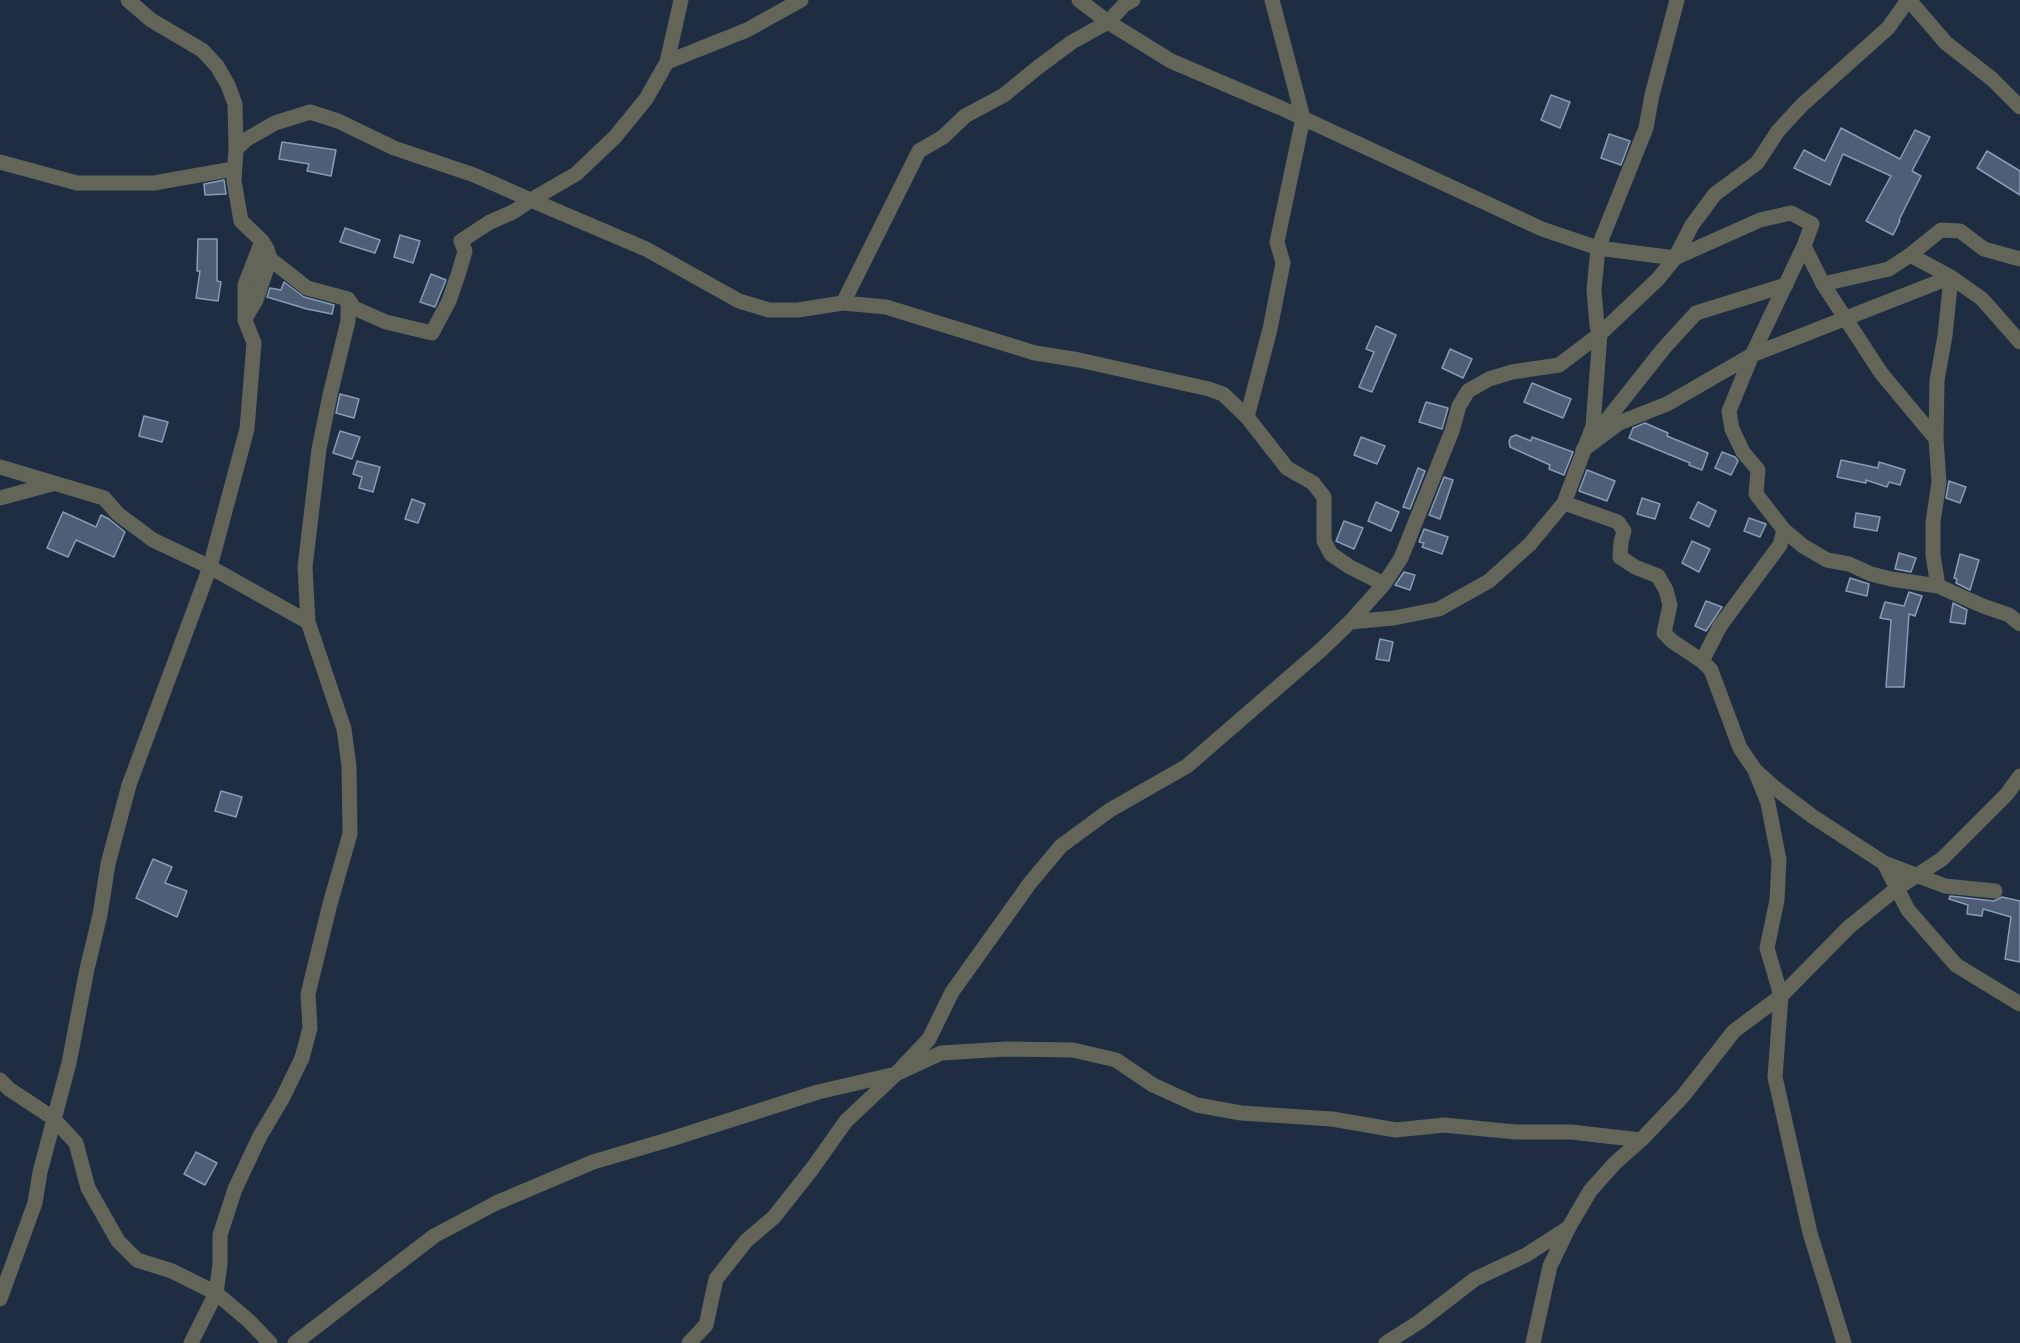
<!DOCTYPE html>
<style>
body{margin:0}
canvas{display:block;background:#1e2d42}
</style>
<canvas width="2020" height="1343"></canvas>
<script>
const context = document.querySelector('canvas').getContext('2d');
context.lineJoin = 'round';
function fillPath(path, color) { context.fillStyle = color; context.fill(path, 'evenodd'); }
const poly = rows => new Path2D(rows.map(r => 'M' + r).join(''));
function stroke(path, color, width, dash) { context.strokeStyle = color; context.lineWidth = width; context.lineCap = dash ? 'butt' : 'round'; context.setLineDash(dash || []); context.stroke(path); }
const building = poly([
 [1551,95,1570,102,1560,128,1541,120,1551,95],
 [1841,128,1900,159,1915,130,1930,137,1912,171,1921,176,1899,220,1900,221,1893,235,1866,221,1891,176,1843,154,1830,185,1794,168,1804,150,1825,161,1841,128],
 [1609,134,1630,141,1621,165,1601,158,1609,134],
 [282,142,336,150,331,176,307,171,309,164,279,159,282,142],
 [1987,151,2020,171,2020,195,1977,168,1987,151],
 [224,180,226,194,205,195,204,184,224,180],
 [345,228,380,240,375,253,340,242,345,228],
 [400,235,420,241,413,263,394,257,400,235],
 [198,239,217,239,217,281,221,282,218,301,196,298,200,271,197,271,198,239],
 [431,274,446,280,435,307,420,302,431,274],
 [284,282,304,297,334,305,332,314,307,309,267,297,270,288,281,290,284,282],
 [1376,326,1396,335,1372,392,1359,387,1374,352,1366,349,1376,326],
 [1450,349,1472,359,1463,378,1442,368,1450,349],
 [1532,383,1571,399,1563,418,1524,402,1532,383],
 [340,394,359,399,354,418,336,413,340,394],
 [1426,402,1448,408,1442,429,1419,422,1426,402],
 [144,416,168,422,162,442,139,436,144,416],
 [1645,423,1668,433,1667,436,1708,453,1702,470,1689,465,1690,463,1629,438,1633,428,1645,423],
 [340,431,360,437,352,459,333,453,340,431],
 [1516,435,1531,441,1532,437,1573,452,1564,475,1549,469,1550,465,1510,447,1509,441,1511,437,1516,435],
 [1361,437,1385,446,1377,464,1354,455,1361,437],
 [1722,452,1735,457,1738,461,1731,475,1715,468,1722,452],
 [1841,460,1878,468,1879,462,1905,470,1900,485,1889,482,1887,487,1866,480,1866,483,1837,477,1841,460],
 [357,461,380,467,373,492,359,488,362,477,353,474,357,461],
 [1418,468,1425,471,1410,509,1403,507,1418,468],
 [1587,470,1615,481,1607,501,1579,491,1587,470],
 [1444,477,1453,480,1440,519,1429,515,1444,477],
 [1949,481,1966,487,1960,503,1946,498,1949,481],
 [1642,498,1660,504,1655,519,1637,514,1642,498],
 [412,499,425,504,418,523,405,519,412,499],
 [1376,502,1399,512,1391,531,1368,521,1376,502],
 [1698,502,1716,511,1709,527,1690,518,1698,502],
 [63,512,96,527,101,515,109,519,125,532,114,557,76,540,68,557,47,548,63,512],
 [1856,513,1880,517,1877,531,1854,527,1856,513],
 [1749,518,1766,524,1760,537,1744,531,1749,518],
 [1344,521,1363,528,1354,549,1336,541,1344,521],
 [1424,529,1448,537,1442,554,1422,547,1424,543,1419,542,1424,529],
 [1692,541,1710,549,1699,572,1682,563,1692,541],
 [1899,553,1916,558,1911,572,1895,569,1899,553],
 [1960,554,1979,560,1970,590,1956,583,1957,579,1954,578,1960,554],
 [1404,572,1415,575,1410,590,1395,585,1404,572],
 [1850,578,1869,584,1867,596,1846,591,1850,578],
 [1909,592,1922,596,1915,616,1909,614,1904,687,1886,687,1891,620,1880,618,1885,602,1904,606,1909,592],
 [1706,601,1722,607,1706,631,1695,626,1706,601],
 [1953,603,1967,610,1965,624,1950,622,1953,603],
 [1380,639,1393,642,1389,661,1376,659,1380,639],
 [221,791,242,797,236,817,215,811,221,791],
 [153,859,172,867,165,883,187,891,177,917,136,898,153,859],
 [1950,896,1994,901,2002,897,2020,901,2020,962,2005,959,2011,917,1983,909,1982,916,1967,914,1968,905,1949,899,1950,896],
 [196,1152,217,1163,205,1185,184,1174,196,1152]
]);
fillPath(building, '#4d5e76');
stroke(building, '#899cb6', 1.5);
stroke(poly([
 [128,0,151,20,202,50,217,66,228,85,235,104,236,149,234,181,241,221,262,241,267,249,270,259,307,288,348,299,354,308,386,322,432,333,449,301,459,272,465,251,461,241,490,222,513,212,531,200,474,175,394,148,338,121,310,112,275,123,247,139,236,149],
 [1079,0,1108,22,1171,61,1281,108,1542,229,1598,248,1675,258,1760,220,1791,213,1812,224,1804,246,1823,284,1889,269,1910,255,1951,277,1982,299,2020,342],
 [1909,0,1946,43,1992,79,2020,107],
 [667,62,747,30,801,0],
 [0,162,77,183,154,183,233,169],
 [531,200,646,249,739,301,769,310,798,310,843,303,886,307,1035,353,1079,360,1209,389,1223,394,1247,417,1287,468,1313,483,1324,497,1324,541,1331,554,1350,567,1384,584],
 [531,200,576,174,615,137,646,99,667,62,681,0],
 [1910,255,1941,230,1960,231,1984,249,2020,259],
 [1823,284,1881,373,1936,439],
 [1786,285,1696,313,1664,348,1583,450,1619,423,1667,404,1752,355,1951,277,1945,336,1937,380,1936,439,1939,482,1933,522,1933,555,1938,586,1983,606,2009,615,2020,624],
 [843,303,919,151,943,137,965,116,1004,95,1037,68,1072,42,1108,22,1124,5,1133,0],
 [246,317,256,300,270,259],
 [1247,417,1270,329,1283,263,1277,242,1303,118,1272,0],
 [0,467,104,498,118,514,153,540,210,567,308,622],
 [0,498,52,484],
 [1564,503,1618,522,1624,531,1621,542,1620,557,1635,567,1658,576,1666,590,1670,605,1664,633,1672,641,1702,661,1711,670,1740,748,1755,770,1775,788,1812,816,1884,863,1908,910,1956,965,2020,1004],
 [1784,530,1803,546,1827,560,1849,564,1871,574,1891,579,1938,586],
 [1350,622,1394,618,1439,609,1489,581,1530,544,1564,503,1593,426,1600,334,1597,326,1594,290,1598,248,1646,128,1652,95,1677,0],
 [1702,661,1720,626,1780,545,1784,530,1756,494,1758,470,1743,452,1732,429,1729,411,1752,355,1804,246],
 [1756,773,1768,803,1779,860,1777,900,1767,948,1781,996,1775,1077,1810,1233,1844,1343],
 [1884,863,1945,886,1995,891],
 [0,1080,9,1089,53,1118,76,1143,88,1188,118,1241,137,1260,172,1271,216,1293,249,1321,270,1343],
 [0,1299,35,1203,40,1172,69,1063,87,969,100,915,108,864,129,785,210,567,247,429,254,343,245,320,245,285,262,241],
 [191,1343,216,1293,220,1264,220,1235,235,1189,260,1136,282,1099,302,1058,310,1028,308,994,330,904,350,834,349,766,344,729,308,622,305,567,319,449,330,395,348,321,348,299],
 [295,1343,434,1236,496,1203,593,1162,671,1139,818,1092,896,1074,941,1053,1007,1049,1073,1050,1116,1060,1153,1085,1197,1105,1241,1113,1332,1119,1396,1130,1444,1125,1515,1132,1571,1132,1641,1140],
 [689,1343,706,1325,716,1279,746,1241,774,1217,812,1169,846,1121,896,1074,929,1039,952,992,1030,883,1061,846,1110,810,1187,766,1322,649,1350,622,1384,584,1401,558,1452,431,1459,406,1468,391,1489,379,1512,372,1559,365,1600,334,1658,279,1675,258,1692,225,1715,194,1757,163,1778,131,1802,105,1888,28,1908,0],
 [1386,1343,1419,1322,1475,1279,1526,1255,1568,1228],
 [1533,1343,1550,1266,1569,1227,1590,1191,1615,1163,1641,1140,1683,1096,1734,1031,1781,996,1849,927,1896,889,1942,859,2007,794,2020,776]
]), '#636559', 15);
</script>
